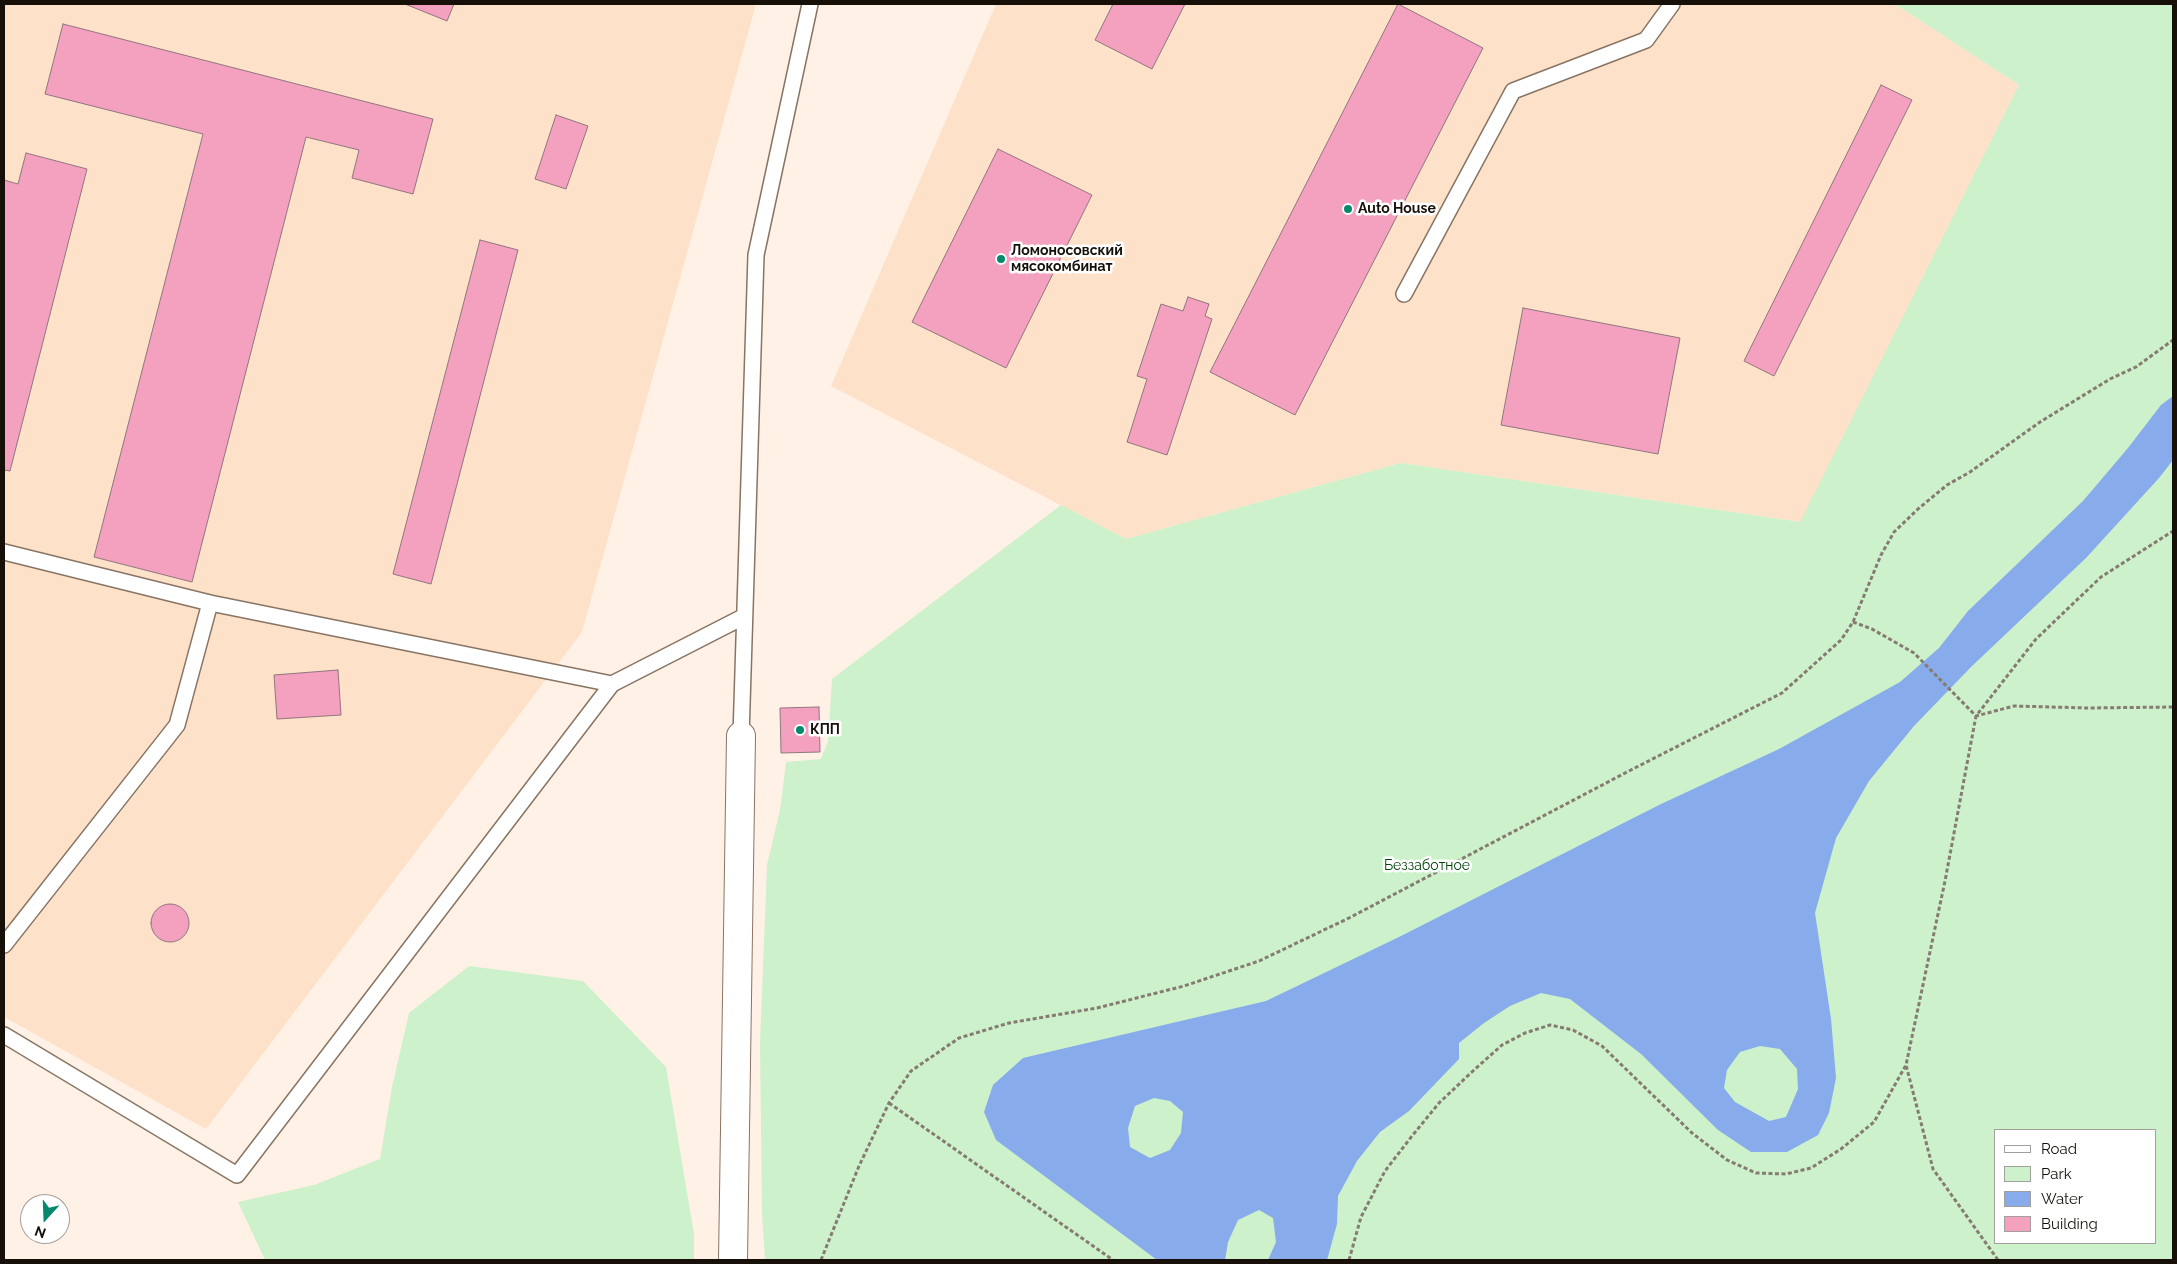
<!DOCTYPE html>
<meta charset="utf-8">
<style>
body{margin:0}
#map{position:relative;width:2177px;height:1264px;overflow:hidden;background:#fff1e6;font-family:Raleway,sans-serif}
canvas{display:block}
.frame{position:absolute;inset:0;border:5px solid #171009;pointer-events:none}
.legend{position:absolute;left:1994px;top:1129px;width:162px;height:115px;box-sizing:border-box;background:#fff;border:1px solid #a29f9d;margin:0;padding:6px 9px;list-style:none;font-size:15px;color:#171009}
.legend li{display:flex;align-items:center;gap:10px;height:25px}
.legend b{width:25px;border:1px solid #a29f9d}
.north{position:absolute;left:20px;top:1194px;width:50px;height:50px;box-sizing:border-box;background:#fff;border:1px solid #a29f9d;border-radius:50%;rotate:200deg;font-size:14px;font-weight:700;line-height:20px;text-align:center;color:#171009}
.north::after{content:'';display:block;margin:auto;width:18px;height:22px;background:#05896d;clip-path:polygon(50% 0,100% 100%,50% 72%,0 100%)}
</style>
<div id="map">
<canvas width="2177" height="1264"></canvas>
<div class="frame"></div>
<ul class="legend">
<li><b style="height:6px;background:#fff"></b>Road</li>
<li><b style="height:14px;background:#ccf1cb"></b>Park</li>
<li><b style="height:14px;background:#88abec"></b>Water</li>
<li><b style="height:14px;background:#f3a1be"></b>Building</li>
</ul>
<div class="north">N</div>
</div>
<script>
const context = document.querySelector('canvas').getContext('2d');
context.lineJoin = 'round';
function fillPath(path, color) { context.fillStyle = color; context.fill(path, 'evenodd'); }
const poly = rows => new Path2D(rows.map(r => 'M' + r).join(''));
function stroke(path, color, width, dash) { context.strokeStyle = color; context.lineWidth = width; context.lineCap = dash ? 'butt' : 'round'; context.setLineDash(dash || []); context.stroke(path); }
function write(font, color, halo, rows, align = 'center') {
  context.font = font + ' Raleway,sans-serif'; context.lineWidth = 5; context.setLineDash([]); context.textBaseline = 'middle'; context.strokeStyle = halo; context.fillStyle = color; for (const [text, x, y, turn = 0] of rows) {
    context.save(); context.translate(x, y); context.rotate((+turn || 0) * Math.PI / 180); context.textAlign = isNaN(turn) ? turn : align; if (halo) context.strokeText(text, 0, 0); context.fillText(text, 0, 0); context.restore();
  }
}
fillPath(poly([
 [4,4,756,4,582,632,206,1129,4,1017],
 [996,4,1895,4,2019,85,1801,522,1401,463,1126,539,831,386]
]), '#fee1c9');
fillPath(poly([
 [1895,4,2173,4,2173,1260,765,1260,762,1214,760,1042,767,865,780,810,786,762,821,759,828,741,832,679,1061,505,1126,539,1401,463,1800,522,2019,85],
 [1996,1130,2156,1130,2156,1243,1996,1243],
 [469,966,583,981,666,1067,694,1234,694,1260,265,1260,238,1202,314,1185,380,1159,392,1087,409,1013]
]), '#ccf1cb');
fillPath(poly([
 [2173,396,2173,460,2159,478,2086,558,1971,667,1914,726,1869,781,1836,838,1815,913,1831,1019,1836,1078,1829,1113,1818,1135,1787,1152,1751,1152,1718,1130,1641,1054,1570,999,1541,993,1510,1006,1484,1023,1459,1043,1459,1059,1409,1111,1380,1132,1357,1161,1338,1196,1337,1224,1327,1260,1268,1260,1276,1242,1273,1218,1259,1210,1238,1220,1228,1242,1225,1260,1157,1260,996,1140,984,1112,993,1085,1023,1058,1266,1001,1399,937,1659,805,1779,749,1900,682,1939,648,1968,611,2083,501,2128,448,2161,405],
 [1760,1046,1780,1049,1797,1069,1798,1089,1786,1117,1769,1121,1735,1102,1724,1088,1727,1070,1740,1052],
 [1154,1098,1170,1101,1183,1112,1181,1133,1170,1150,1150,1158,1130,1147,1128,1128,1135,1106]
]), '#88abec');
const building = poly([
 [405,4,454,4,447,21,405,4],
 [1113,4,1185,4,1152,69,1095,40,1113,4],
 [1398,4,1483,48,1295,415,1210,372,1398,4],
 [63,24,433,119,413,194,352,178,359,150,306,137,192,582,94,557,203,134,45,94,63,24],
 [1881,85,1912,100,1774,376,1744,361,1881,85],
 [556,115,588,126,566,189,535,179,556,115],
 [998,149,1092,195,1006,368,912,322,998,149],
 [26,153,87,169,10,471,4,470,4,180,18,184,26,153],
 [480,240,518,250,431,584,393,574,480,240],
 [1188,297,1209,304,1205,316,1212,319,1167,455,1127,442,1147,379,1137,376,1161,304,1183,311,1188,297],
 [1523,308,1680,338,1658,454,1501,425,1523,308],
 [338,670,341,715,277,719,274,675,338,670],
 [819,707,820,752,781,753,780,708,819,707],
 '151 923a19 19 0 1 1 38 0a19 19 0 1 1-38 0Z'
]);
fillPath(building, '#f3a1be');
stroke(building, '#91767f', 1);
const lane = poly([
 [1404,294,1513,91,1646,40,1672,4],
 [4,552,210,603,612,684],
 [741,736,756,255,810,4],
 [4,945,177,725,210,603],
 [4,1035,237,1175,612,684,743,617]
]);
const street = poly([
 [733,1260,741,736]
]);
stroke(lane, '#887463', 18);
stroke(street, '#887463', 30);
stroke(poly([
 [1853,622,1872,629,1914,653,1976,716,2014,706,2088,708,2173,707],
 [889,1103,1113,1260],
 [821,1260,859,1166,889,1103,911,1071,959,1038,1009,1023,1097,1008,1184,986,1259,961,1349,918,1627,772,1782,693,1841,640,1853,622,1881,555,1894,532,1918,509,1947,485,1970,472,2040,422,2110,379,2136,367,2173,340],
 [1349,1260,1361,1217,1385,1171,1412,1136,1439,1103,1474,1070,1502,1045,1525,1033,1550,1025,1573,1030,1602,1046,1692,1133,1727,1160,1756,1173,1786,1174,1811,1168,1841,1149,1874,1122,1906,1065],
 [1998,1260,1933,1169,1906,1065,1945,881,1976,716,2036,639,2101,577,2173,531]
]), '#867b72', 3, [4, 2.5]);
stroke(lane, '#fff', 15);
stroke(street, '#fff', 28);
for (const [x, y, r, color] of [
 [1348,209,5,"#05896d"],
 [1001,259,5,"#05896d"],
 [800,730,5,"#05896d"]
]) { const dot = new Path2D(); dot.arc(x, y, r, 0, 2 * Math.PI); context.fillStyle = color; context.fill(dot); stroke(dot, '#fff', 2); }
write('bold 14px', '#171009', '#fff', [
 ["Auto House",1358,209],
 ["Ломоносовский",1011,251],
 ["мясокомбинат",1011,267],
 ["КПП",810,730]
], 'left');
write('14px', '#00430a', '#fff', [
 ["Беззаботное",1427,866]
]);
</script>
